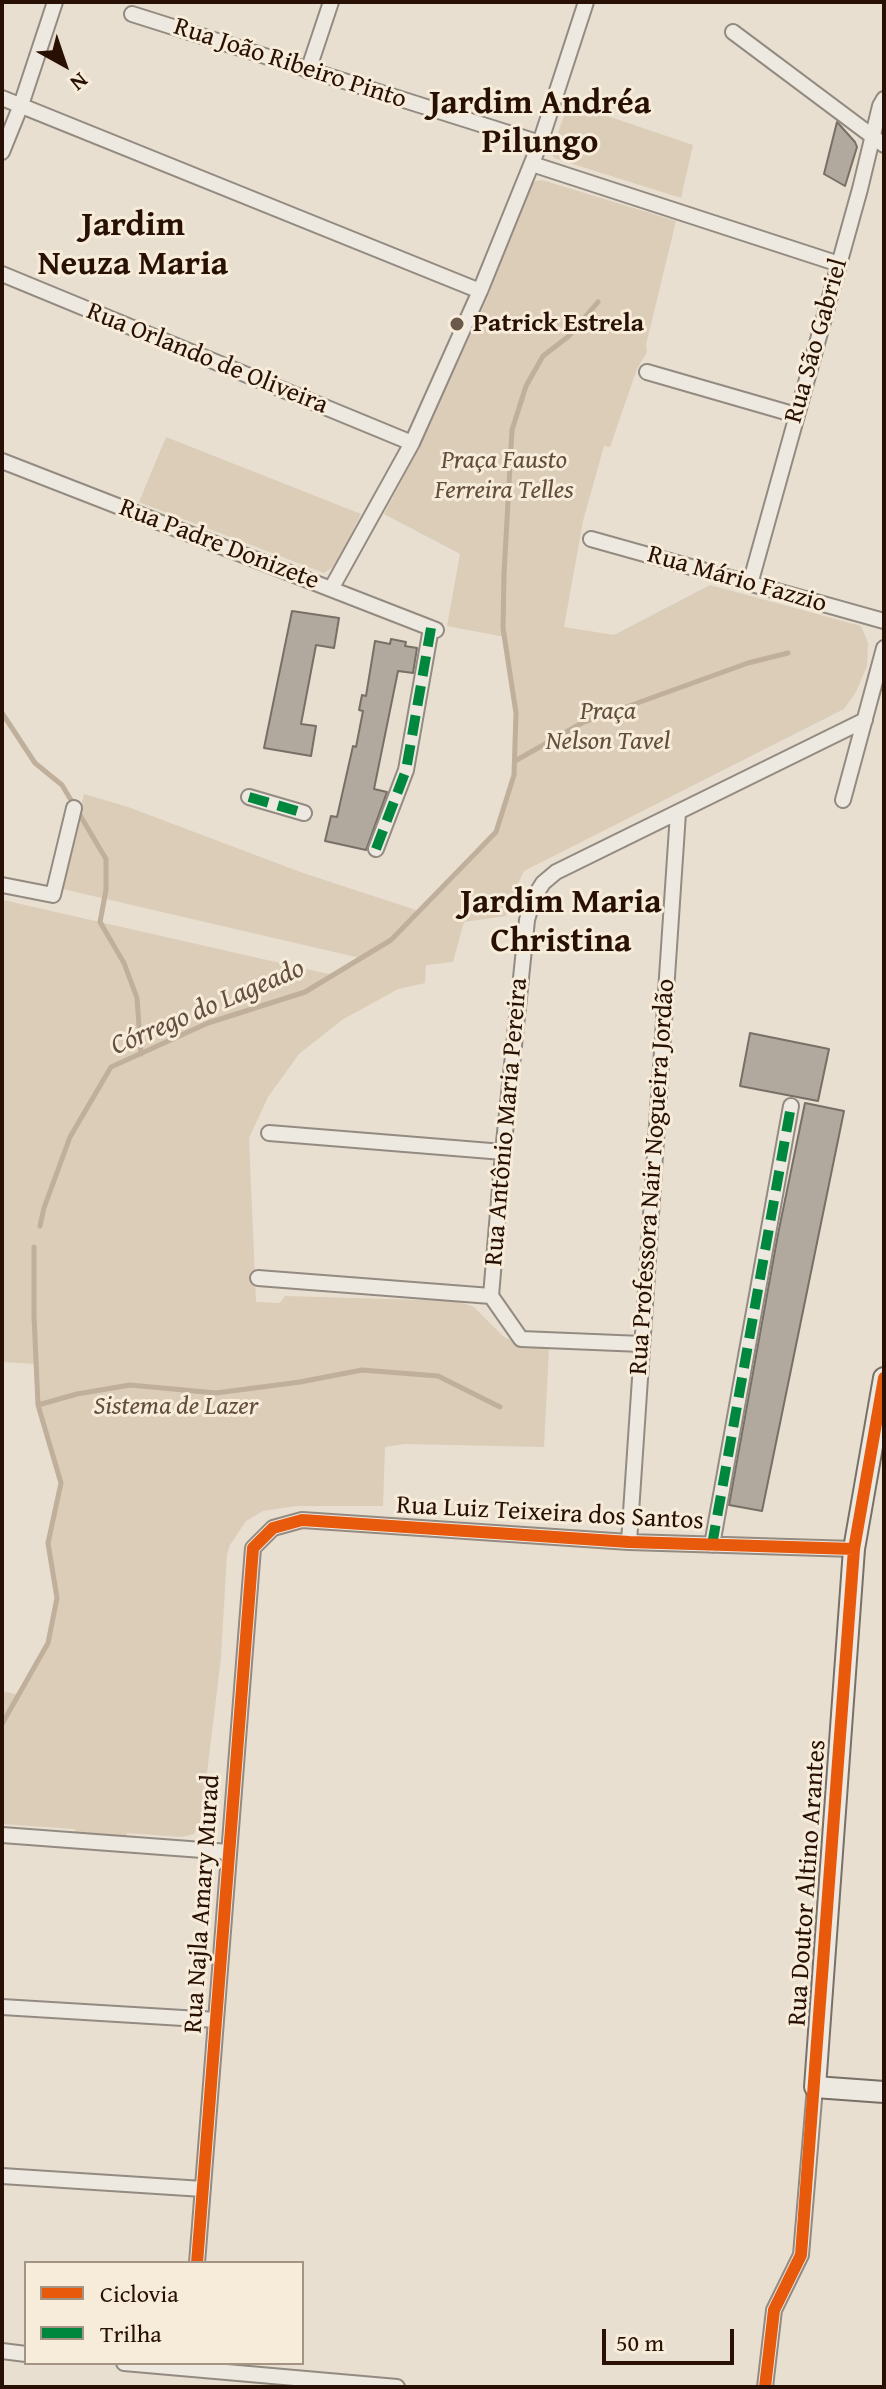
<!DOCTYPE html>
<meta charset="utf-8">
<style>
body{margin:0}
#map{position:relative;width:886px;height:2389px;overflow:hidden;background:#e8dfd0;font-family:"Gentium Book Plus",serif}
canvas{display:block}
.frame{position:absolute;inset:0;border:4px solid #281104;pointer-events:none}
.legend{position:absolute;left:24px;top:2261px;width:280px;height:104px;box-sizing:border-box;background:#f7ecda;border:2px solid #a49484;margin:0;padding:10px 14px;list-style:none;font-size:24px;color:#281104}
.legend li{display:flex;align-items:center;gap:16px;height:40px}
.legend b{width:40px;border:2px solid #a49484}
.north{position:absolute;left:24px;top:24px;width:80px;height:80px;-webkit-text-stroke:6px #f7ecda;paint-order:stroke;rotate:140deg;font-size:22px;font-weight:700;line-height:32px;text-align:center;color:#281104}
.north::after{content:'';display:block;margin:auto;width:28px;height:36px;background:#281104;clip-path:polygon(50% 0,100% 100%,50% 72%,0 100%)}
.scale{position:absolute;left:602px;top:2329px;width:132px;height:36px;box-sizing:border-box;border:4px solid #281104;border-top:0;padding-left:10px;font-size:24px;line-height:28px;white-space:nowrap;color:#281104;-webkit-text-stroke:6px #f7ecda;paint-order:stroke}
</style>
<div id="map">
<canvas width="886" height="2389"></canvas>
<div class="frame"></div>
<ul class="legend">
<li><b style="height:10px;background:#e8590c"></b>Ciclovia</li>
<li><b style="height:10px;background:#00873e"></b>Trilha</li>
</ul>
<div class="north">N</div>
<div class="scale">50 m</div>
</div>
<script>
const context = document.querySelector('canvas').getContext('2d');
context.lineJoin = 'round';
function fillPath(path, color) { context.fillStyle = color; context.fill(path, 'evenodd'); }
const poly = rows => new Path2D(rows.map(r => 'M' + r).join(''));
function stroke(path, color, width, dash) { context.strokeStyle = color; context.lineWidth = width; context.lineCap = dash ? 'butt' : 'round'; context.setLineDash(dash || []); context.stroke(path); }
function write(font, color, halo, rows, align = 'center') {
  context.font = font + ' "Gentium Book Plus",serif'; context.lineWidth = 6; context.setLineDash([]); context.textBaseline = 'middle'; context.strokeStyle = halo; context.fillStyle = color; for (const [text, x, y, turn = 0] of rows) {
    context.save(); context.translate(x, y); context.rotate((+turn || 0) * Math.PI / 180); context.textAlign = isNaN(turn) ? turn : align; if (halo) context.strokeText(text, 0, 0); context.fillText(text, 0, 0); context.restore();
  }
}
fillPath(poly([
 [569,103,693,145,681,198,554,158,551,151],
 [542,180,676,221,646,345,647,352,637,369,610,447,604,446,583,521,564,627,614,635,710,585,861,626,868,643,867,666,856,692,844,709,524,871,514,892,506,916,464,922,453,962,426,965,425,983,398,989,342,1020,299,1054,268,1097,249,1138,256,1302,280,1303,285,1296,457,1301,474,1307,504,1337,521,1344,549,1347,544,1447,405,1444,385,1447,383,1506,296,1506,263,1511,246,1521,230,1545,227,1554,221,1658,201,1822,194,1834,181,1837,127,1833,127,1837,115,1840,94,1834,88,1836,75,1833,75,1829,2,1824,2,1691,20,1695,48,1643,57,1598,48,1543,61,1483,38,1405,36,1364,2,1362,3,900,333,975,360,958,63,889,84,794,128,807,303,873,419,911,496,832,514,774,516,713,505,637,447,626,460,554,384,514,420,446,487,299,530,186,535,181],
 [166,437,361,514,336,565,324,573,139,502]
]), '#dbcdb8');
stroke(poly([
 [2,713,35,763,62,785,106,859,106,890,100,922,124,963,137,998,141,1054],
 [515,761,582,723,748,663,788,653],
 [40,1226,44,1208,70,1137,111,1067,208,1023,305,992,391,940,496,832,514,775,516,713,503,628,504,574,512,430,526,386,543,356,569,336,598,302],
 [38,1405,77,1394,130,1385,216,1393,300,1382,362,1370,438,1376,500,1407],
 [2,1724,48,1643,57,1598,48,1543,61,1483,38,1405,34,1316,34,1247]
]), '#bfaf9b', 5);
const building = poly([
 [837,122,855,142,857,147,845,186,824,174,837,122],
 [292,611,339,618,334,648,316,645,301,724,316,726,311,756,264,748,292,611],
 [391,639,406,642,405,646,417,648,413,673,398,671,374,789,387,792,366,850,325,841,331,816,337,817,353,746,356,747,363,711,359,710,362,695,366,696,375,641,390,644,391,639],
 [750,1033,829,1049,818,1101,740,1086,750,1033],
 [805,1103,844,1111,762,1511,729,1505,778,1234,805,1103]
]);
fillPath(building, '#b1a99e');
stroke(building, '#786f66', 2);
const street = poly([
 [132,14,540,143],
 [733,32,884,145],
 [308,71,331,2],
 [2,98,480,291],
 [2,152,21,105,55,2],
 [532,164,839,264],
 [2,274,412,443],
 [647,372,796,415],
 [2,461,436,630],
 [591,539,884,621],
 [750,584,860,189,880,106,884,99],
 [331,589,412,443,480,291,540,143,586,2],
 [249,797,304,813],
 [843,800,884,648],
 [376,849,406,770,431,628],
 [2,885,53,895,74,808],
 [269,1133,503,1152],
 [258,1278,491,1296,521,1339,642,1344],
 [491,1296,503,1152,527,920,533,899,543,883,556,872,865,720],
 [629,1542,678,813],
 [712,1545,791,1106],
 [2,1835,229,1852],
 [2,2007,216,2020],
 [2,2176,203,2189],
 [197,2263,253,1548,273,1528,302,1520,629,1542,854,1549],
 [2,2351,26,2354],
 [124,2363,397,2387],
 [765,2387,774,2310,801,2255,815,2087]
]);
const secondary = poly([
 [884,1378,854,1549,815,2087,884,2092]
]);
stroke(street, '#938b81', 18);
stroke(secondary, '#786f66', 24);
stroke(street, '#ede8e0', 14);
stroke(secondary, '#ede8e0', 20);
stroke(poly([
 [249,797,304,813],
 [376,849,406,770,431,628],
 [712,1545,791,1106]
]), '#00873e', 10, [20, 10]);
stroke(poly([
 [197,2263,253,1548,273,1528,302,1520,629,1542,854,1549],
 [765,2387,774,2310,801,2255,854,1549,884,1378]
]), '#e8590c', 12);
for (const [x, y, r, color] of [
 [457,324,8,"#6b594b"]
]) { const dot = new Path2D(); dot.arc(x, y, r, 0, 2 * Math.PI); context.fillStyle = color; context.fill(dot); stroke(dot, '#f7ecda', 3); }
write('26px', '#281104', '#f7ecda', [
 ["Rua João Ribeiro Pinto",290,64,18],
 ["Rua São Gabriel",817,341,-74],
 ["Rua Orlando de Oliveira",207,359,22],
 ["Rua Padre Donizete",219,545,21],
 ["Rua Mário Fazzio",737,580,16],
 ["Rua Antônio Maria Pereira",507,1122,-85],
 ["Rua Professora Nair Nogueira Jordão",653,1177,-86],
 ["Rua Luiz Teixeira dos Santos",550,1514,3],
 ["Rua Doutor Altino Arantes",808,1883,-86],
 ["Rua Najla Amary Murad",203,1904,-86]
]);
write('bold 26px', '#281104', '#f7ecda', [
 ["Patrick Estrela",473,324]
], 'left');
write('italic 26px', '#634e3c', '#f7ecda', [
 ["Praça Fausto",504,461],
 ["Ferreira Telles",504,491],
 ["Praça",608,712],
 ["Nelson Tavel",608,742],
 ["Sistema de Lazer",176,1407]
]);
write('italic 28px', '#644f3e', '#f7ecda', [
 ["Córrego do Lageado",208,1008,-23]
]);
write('bold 34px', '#281104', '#f7ecda', [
 ["Jardim Andréa",540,104],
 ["Pilungo",540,143],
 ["Jardim",133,226],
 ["Neuza Maria",133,265],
 ["Jardim Maria",561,903],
 ["Christina",561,942]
]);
</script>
